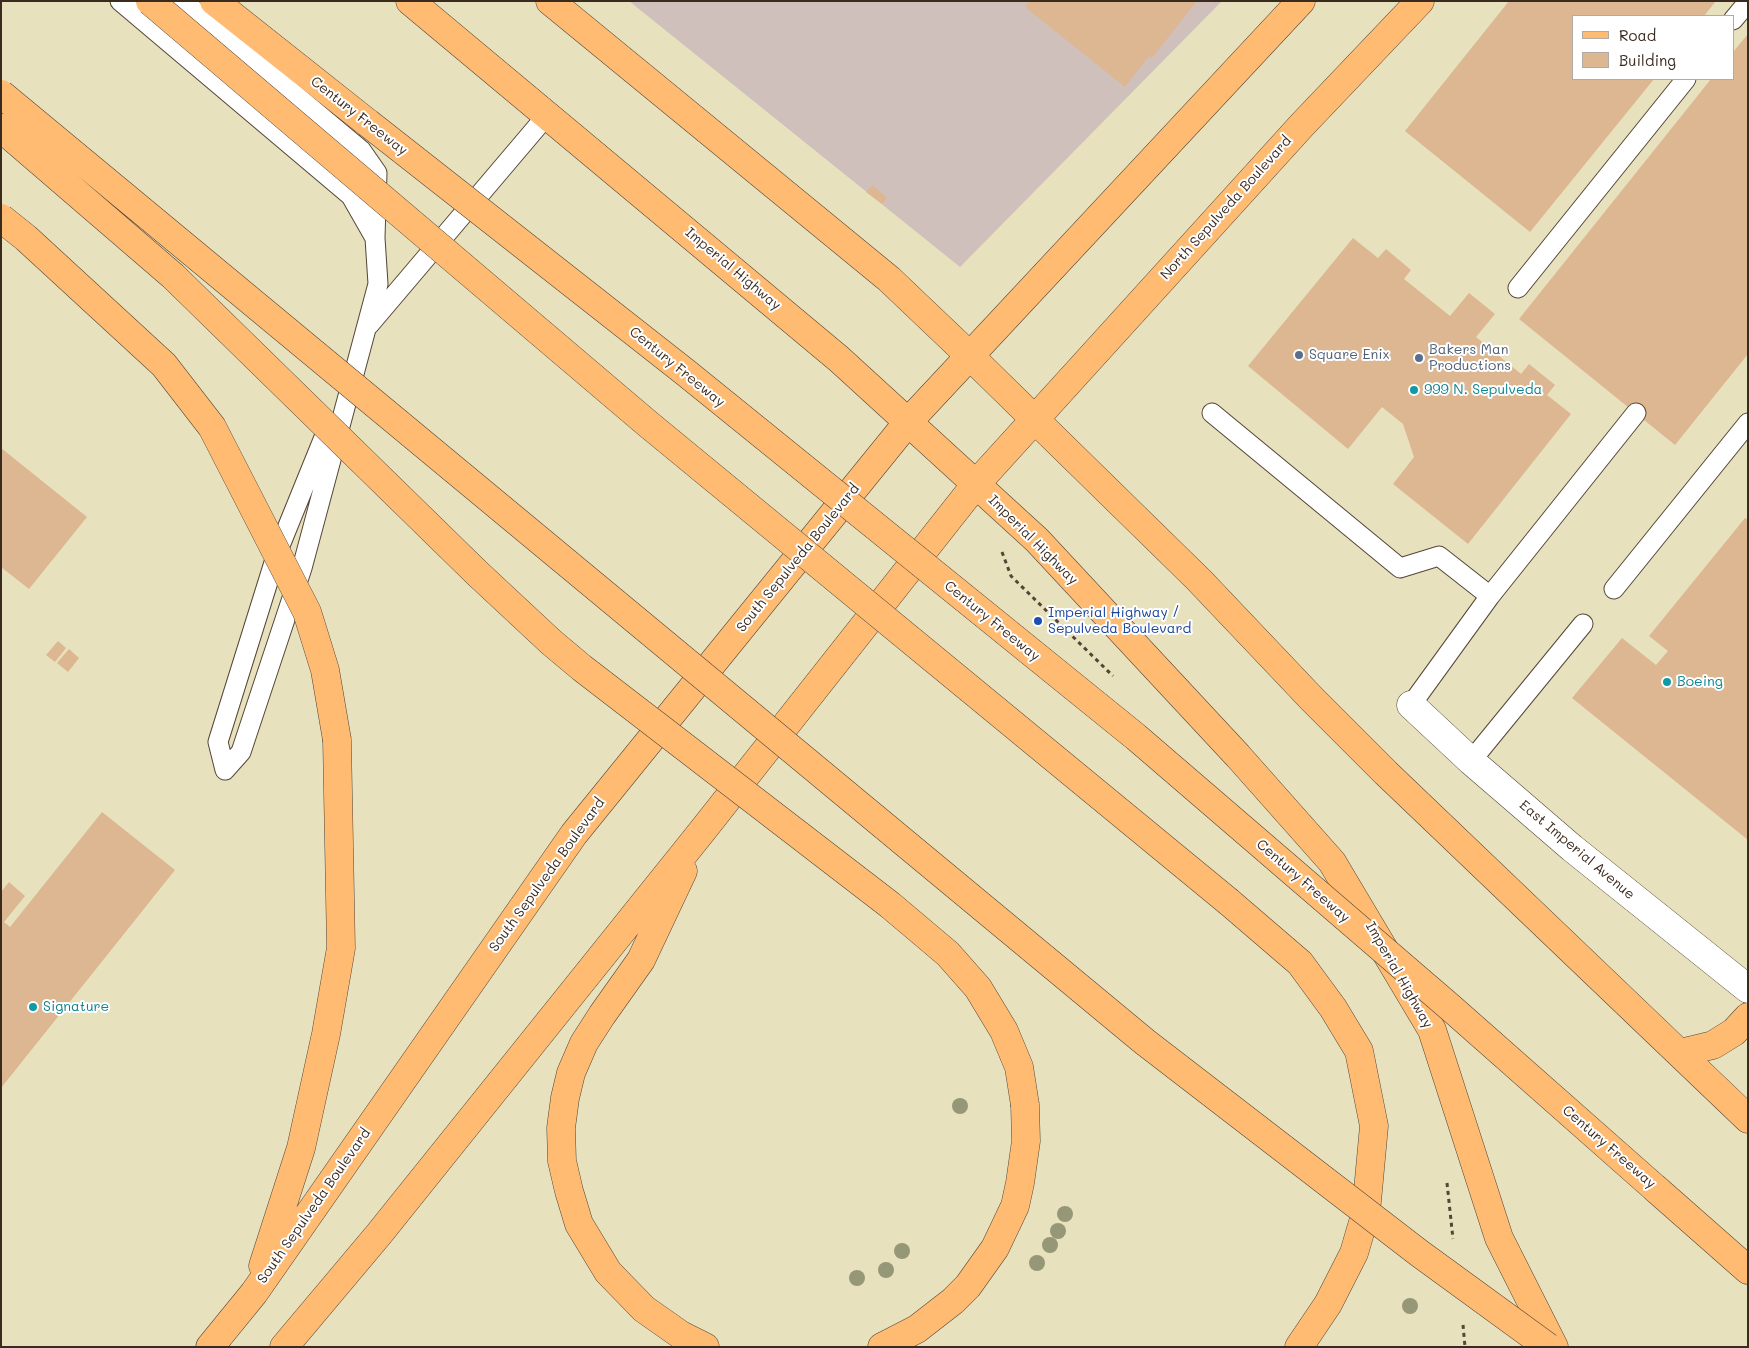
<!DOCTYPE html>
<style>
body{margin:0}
#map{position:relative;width:1749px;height:1348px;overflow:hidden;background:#e7e1be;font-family:Mali,sans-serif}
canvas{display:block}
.frame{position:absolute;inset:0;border:2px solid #3b2a1e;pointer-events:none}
.legend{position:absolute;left:1572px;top:15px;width:162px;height:65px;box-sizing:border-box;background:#fff;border:1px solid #b1aaa5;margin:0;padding:6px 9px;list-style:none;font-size:15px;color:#3b2a1e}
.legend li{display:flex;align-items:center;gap:10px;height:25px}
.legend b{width:25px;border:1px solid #b1aaa5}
</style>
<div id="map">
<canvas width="1749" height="1348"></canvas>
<div class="frame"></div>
<ul class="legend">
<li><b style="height:6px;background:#febb71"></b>Road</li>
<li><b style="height:14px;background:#ddb791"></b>Building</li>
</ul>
</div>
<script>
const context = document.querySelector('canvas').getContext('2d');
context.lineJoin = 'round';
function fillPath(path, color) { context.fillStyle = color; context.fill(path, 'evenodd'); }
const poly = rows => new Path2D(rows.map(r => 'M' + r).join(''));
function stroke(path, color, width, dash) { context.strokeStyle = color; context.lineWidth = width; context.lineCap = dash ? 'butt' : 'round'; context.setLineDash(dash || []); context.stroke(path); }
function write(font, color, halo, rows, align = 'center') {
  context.font = font + ' Mali,sans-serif'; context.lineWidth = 4; context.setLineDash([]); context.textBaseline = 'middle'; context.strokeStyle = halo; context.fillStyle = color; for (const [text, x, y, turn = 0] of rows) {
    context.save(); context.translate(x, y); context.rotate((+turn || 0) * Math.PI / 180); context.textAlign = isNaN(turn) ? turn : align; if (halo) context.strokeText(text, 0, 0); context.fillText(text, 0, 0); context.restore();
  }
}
fillPath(poly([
 [629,1,1222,1,960,267]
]), '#d0c0bc');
fillPath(poly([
 [1029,1,1197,1,1152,58,1149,56,1125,87,1025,7],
 [1509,1,1716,1,1704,16,1573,16,1573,79,1654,79,1530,232,1405,131],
 [1748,34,1748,354,1675,445,1519,319,1711,79,1733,79,1733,52],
 [872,185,887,198,882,204,866,192],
 [1353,238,1378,258,1386,249,1411,270,1404,279,1450,316,1469,293,1495,314,1476,337,1521,374,1529,364,1555,385,1547,395,1571,414,1468,544,1393,484,1414,457,1403,424,1382,407,1348,449,1248,366],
 [1,448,87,517,29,589,1,567],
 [1745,518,1748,520,1748,840,1572,698,1622,638,1656,665,1668,651,1649,636],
 [58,641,66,648,55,662,46,655],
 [69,649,79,658,68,672,57,663],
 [102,812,175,870,1,1088,1,892,9,882,25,896,4,922,10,927]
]), '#ddb791');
const lane = poly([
 [120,1,351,196,375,238],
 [183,1,361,150,377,173,375,238,378,284,302,568,241,752,225,770],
 [1733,20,1748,2],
 [1518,288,1686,79],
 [369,325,548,114],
 [1212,413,1400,568,1439,556,1490,596],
 [1614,589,1748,423],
 [1411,705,1490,596,1636,413],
 [1471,761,1583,624],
 [225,770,218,742,277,553,327,430]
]);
const street = poly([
 [1411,705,1471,761,1572,848,1748,989]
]);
const primary = poly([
 [410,1,839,359,1037,540,1238,756,1332,862,1432,1030,1499,1238,1554,1347],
 [971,357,1199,580,1312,699,1386,773,1748,1119],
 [1680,1053,1713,1045,1734,1032,1748,1017]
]);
const highway = poly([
 [214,1,368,123],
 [550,1,889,279,971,357],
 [683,871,641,960,602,1015,584,1043,571,1073,565,1098,561,1128,562,1161,569,1191,579,1224,608,1272,644,1309,681,1335,705,1347],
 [1229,902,1300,963,1333,1008,1359,1051,1374,1126,1366,1212,1354,1253,1328,1304,1299,1347],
 [1656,1189,1748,1270],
 [263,1266,301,1148,326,1034,341,948,337,740],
 [210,1347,254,1293,574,834,908,422,1301,1],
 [284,1347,379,1234,703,830,976,484,1302,125,1420,1],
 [882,1347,917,1329,953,1301,968,1286,995,1248,1015,1206,1020,1183,1026,1141,1025,1105]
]);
stroke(lane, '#554536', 21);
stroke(street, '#554536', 29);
stroke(primary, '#554536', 29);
stroke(highway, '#554536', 29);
stroke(poly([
 [1002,552,1011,576,1113,676],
 [1447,1183,1453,1239],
 [1463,1325,1465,1347]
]), '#554536', 3, [4, 4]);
stroke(lane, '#fff', 19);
stroke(street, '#fff', 28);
stroke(primary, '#febb71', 28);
stroke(highway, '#febb71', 28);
const highwayBridge = poly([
 [150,1,648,424,1229,902],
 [1,94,1145,1042,1419,1253,1548,1347],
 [368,123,685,372,1136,737,1451,1008,1656,1189],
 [1,128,173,276,477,573,551,642,582,668,890,905,948,954,978,988,1004,1031,1019,1067,1025,1105],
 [1,218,26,238,164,365,212,427,307,612,325,670,337,740]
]);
stroke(highwayBridge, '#554536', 29, []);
stroke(highwayBridge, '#febb71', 28);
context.fillStyle = '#969777';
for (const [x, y] of [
 [960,1106],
 [1065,1214],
 [1058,1231],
 [1050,1245],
 [902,1251],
 [1037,1263],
 [886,1270],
 [857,1278],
 [1410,1306]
]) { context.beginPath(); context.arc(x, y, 8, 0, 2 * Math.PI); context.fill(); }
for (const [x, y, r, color] of [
 [1299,355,5,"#5c6f8a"],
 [1419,358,5,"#5c6f8a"],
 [1414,390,5,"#0f9aa8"],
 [1038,621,5,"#1a4fb4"],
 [1667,682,5,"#0f9aa8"],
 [33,1007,5,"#0f9aa8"]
]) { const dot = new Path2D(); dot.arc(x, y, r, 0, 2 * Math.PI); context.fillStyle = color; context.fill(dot); stroke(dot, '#fff', 2); }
write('14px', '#3b2a1e', '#fff', [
 ["Century Freeway",359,116,38],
 ["North Sepulveda Boulevard",1226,208,-48],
 ["Imperial Highway",733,269,40],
 ["Century Freeway",677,367,39],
 ["Imperial Highway",1033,540,45],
 ["South Sepulveda Boulevard",798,558,-51],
 ["Century Freeway",992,621,39],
 ["East Imperial Avenue",1577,850,40],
 ["South Sepulveda Boulevard",547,875,-54],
 ["Century Freeway",1303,881,41],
 ["Imperial Highway",1399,975,60],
 ["Century Freeway",1609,1147,41],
 ["South Sepulveda Boulevard",314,1206,-55]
]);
write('14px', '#4e5e75', '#fff', [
 ["Bakers Man",1429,350],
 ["Productions",1429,366],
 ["Square Enix",1309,355]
], 'left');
write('14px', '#0d838f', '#fff', [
 ["999 N. Sepulveda",1424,390],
 ["Boeing",1677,682],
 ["Signature",43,1007]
], 'left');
write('14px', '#164399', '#fff', [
 ["Imperial Highway /",1048,613],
 ["Sepulveda Boulevard",1048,629]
], 'left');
</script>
